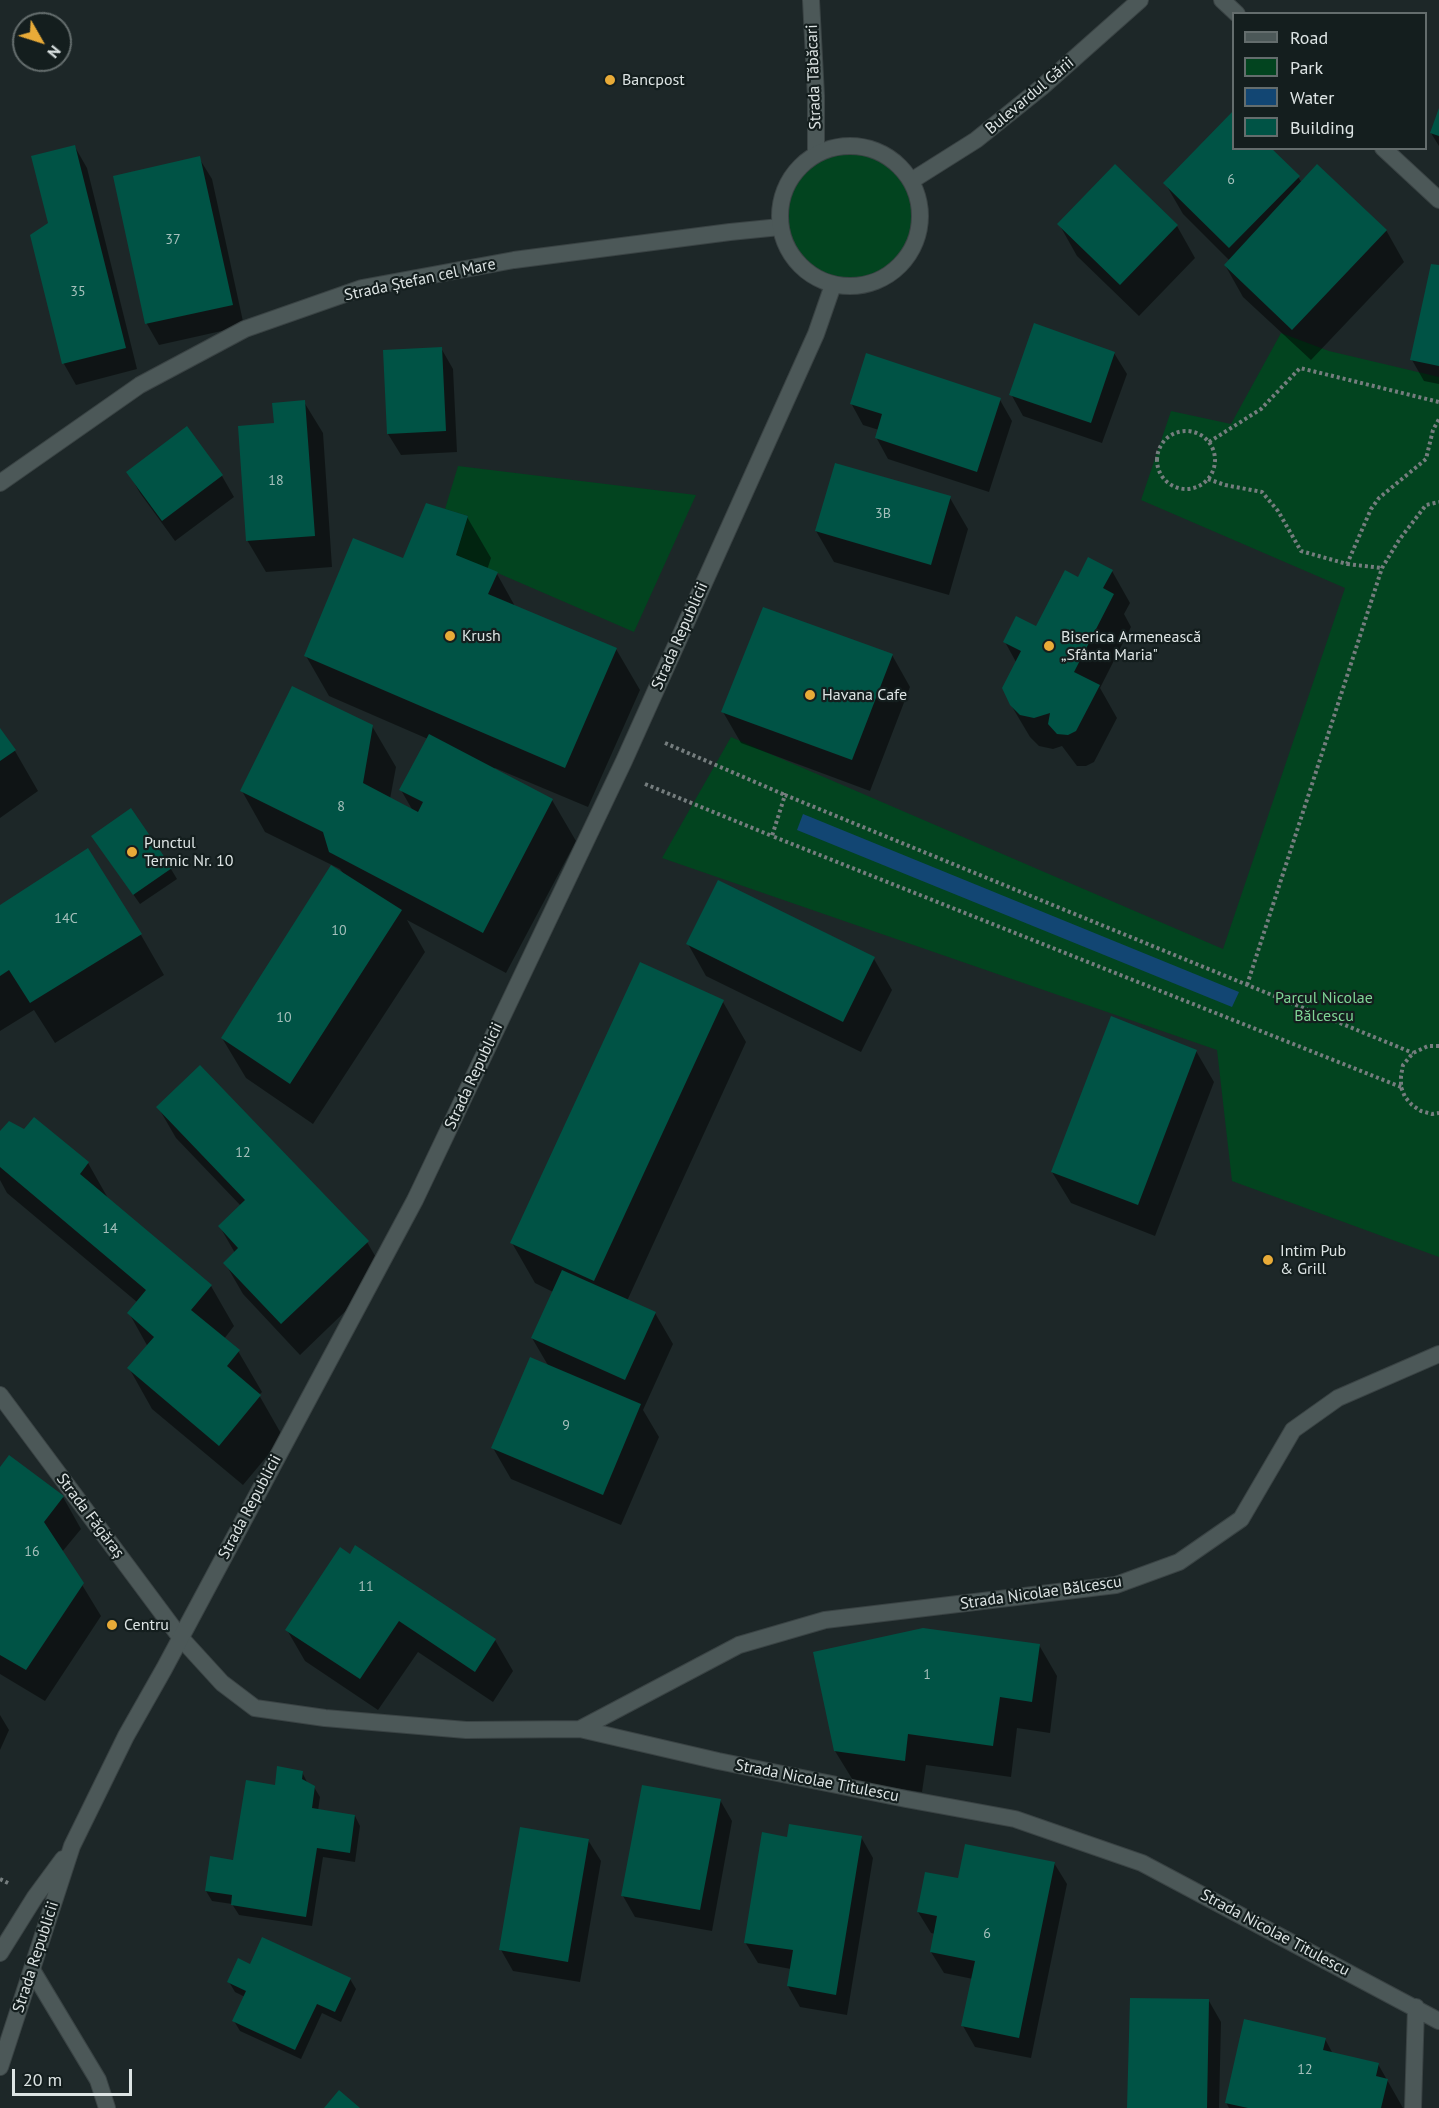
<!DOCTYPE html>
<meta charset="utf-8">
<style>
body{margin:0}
#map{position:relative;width:1439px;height:2108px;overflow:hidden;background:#1d2728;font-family:"PT Sans",sans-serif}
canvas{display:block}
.legend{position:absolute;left:1232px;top:12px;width:195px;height:138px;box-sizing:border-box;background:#141e1e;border:2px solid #646d6d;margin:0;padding:8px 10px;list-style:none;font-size:18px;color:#dde4e4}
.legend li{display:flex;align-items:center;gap:12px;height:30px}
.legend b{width:30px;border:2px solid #646d6d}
.north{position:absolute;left:12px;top:12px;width:60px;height:60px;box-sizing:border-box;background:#141e1e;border:2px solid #646d6d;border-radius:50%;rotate:129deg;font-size:16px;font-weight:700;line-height:24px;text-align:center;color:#dde4e4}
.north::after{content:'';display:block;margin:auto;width:21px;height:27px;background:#e9ab38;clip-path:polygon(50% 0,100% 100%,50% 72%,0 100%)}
.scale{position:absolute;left:12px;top:2069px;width:120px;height:27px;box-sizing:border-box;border:3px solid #dde4e4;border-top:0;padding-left:8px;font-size:18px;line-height:21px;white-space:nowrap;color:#dde4e4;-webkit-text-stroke:4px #141e1e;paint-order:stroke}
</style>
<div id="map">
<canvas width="1439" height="2108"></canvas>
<ul class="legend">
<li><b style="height:8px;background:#4c5858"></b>Road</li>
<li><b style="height:16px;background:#02441f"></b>Park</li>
<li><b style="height:16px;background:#124673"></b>Water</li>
<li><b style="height:16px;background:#005345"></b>Building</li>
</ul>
<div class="north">N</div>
<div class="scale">20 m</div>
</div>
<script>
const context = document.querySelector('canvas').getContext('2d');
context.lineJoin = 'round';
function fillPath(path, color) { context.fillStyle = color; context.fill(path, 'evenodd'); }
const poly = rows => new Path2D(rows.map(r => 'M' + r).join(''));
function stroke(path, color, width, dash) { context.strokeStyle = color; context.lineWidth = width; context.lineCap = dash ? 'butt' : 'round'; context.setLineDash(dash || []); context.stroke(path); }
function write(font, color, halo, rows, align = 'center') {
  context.font = font + ' "PT Sans",sans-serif'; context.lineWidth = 4.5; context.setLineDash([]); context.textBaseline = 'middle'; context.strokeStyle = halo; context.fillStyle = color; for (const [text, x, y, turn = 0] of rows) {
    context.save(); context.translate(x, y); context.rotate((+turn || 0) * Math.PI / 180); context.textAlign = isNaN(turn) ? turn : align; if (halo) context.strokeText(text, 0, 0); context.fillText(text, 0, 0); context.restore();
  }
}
fillPath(poly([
 '780 216a70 70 0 1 1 140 0a70 70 0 1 1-140 0Z',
 [1281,333,1329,351,1439,377,1439,1257,1232,1181,1217,1050,662,858,731,737,1223,949,1345,588,1141,500,1171,411,1231,424],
 [458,466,696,495,634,632,456,555,468,516,445,509]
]), '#02441f');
fillPath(poly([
 [803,814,1239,992,1232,1007,797,830]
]), '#124673');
fillPath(poly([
 [1439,111,1439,146,1431,133],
 [75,147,87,168,137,369,76,385,64,364,32,236,50,224],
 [1234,148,1298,177,1302,183,1386,230,1404,262,1311,360,1243,297,1225,265,1230,261,1183,214,1165,183],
 [199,158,212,179,244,326,159,345,147,324,114,177],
 [1115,166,1177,226,1195,258,1139,316,1077,256,1059,224],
 [1439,267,1439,384,1424,381,1412,360],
 [441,348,453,369,457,452,401,455,388,434,384,352],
 [1114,353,1127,374,1102,443,1023,416,1011,394],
 [1000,400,1012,421,989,492,888,459,876,437,879,430,863,425,851,403],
 [304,402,323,433,332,567,266,572,247,540,275,425],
 [128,472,222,476,234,497,175,541,140,493],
 [950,498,968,529,949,595,834,562,816,531],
 [467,517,491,558,487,570,497,574,516,608,616,649,640,690,588,807,495,768,494,770,552,800,576,841,506,973,407,920,425,952,313,1124,246,1078,222,1038,345,876,340,869,265,832,242,791,372,726,396,767,390,799,413,811,401,790,428,739,329,696,306,656,404,560],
 [1112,571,1130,603,1124,614,1131,627,1100,688,1117,718,1094,762,1086,766,1077,766,1062,746,1053,749,1039,746,1030,737,1011,705,1016,662,1005,642,1037,628,1079,579],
 [892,655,910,687,870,791,741,743,723,712],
 [0,730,15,751,38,791,0,818],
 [99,846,171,869,177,879,140,904],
 [0,906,141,935,164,975,55,1043,34,1010,0,1031],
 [688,944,874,959,892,990,861,1052,706,976],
 [723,1002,746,1042,627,1301,655,1313,673,1344,643,1410,659,1437,621,1525,511,1479,493,1448,549,1367,532,1338,553,1292,535,1283,512,1243],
 [1196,1051,1214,1082,1155,1236,1071,1203,1052,1172],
 [158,1107,367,1242,385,1273,300,1355,243,1294,225,1263,235,1253,220,1227,241,1206,176,1138],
 [0,1133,88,1163,109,1200,211,1286,234,1326,224,1339,238,1351,262,1392,259,1395,283,1437,243,1485,152,1409,129,1368,148,1347,129,1313,137,1302,7,1193,0,1180],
 [0,1469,63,1497,81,1529,62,1552,101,1616,45,1701,0,1674],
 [341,1549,495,1640,513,1671,493,1702,418,1652,378,1710,305,1661,287,1630],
 [1039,1645,1057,1676,1050,1733,1017,1728,1011,1777,926,1765,922,1792,854,1782,835,1751],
 [0,1715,9,1730,0,1750],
 [302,1772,308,1784,314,1787,320,1797,318,1811,355,1816,360,1826,355,1862,323,1857,312,1926,239,1915,232,1904,212,1901,206,1891,234,1861,276,1786],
 [720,1800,732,1821,712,1931,635,1917,623,1896],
 [861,1837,873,1858,847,2015,800,2007,788,1986,791,1969,758,1963,745,1942,789,1838],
 [588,1840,601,1861,580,1982,513,1971,501,1950],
 [1054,1863,1067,1884,1031,2058,975,2047,963,2026,973,1979,944,1973,931,1952,935,1934,931,1933,918,1912,959,1880],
 [251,1966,350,1979,356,1989,341,2022,322,2013,301,2059,240,2031,234,2021,245,1997,235,1992,229,1982],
 [1209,2001,1221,2022,1219,2108,1129,2108],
 [1325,2039,1333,2054,1378,2064,1403,2108,1229,2108,1226,2102]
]), '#0007');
fillPath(poly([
 [1439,108,1439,136,1430,133],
 [1234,110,1234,148,1271,148,1300,176,1229,248,1163,183],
 [75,145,126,348,62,364,30,235,48,223,31,156],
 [200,156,233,305,145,324,113,176],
 [1115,164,1178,225,1120,285,1057,224],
 [1317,164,1387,230,1292,330,1224,265],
 [1431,264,1439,265,1439,366,1410,360],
 [1034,323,1115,352,1091,423,1009,395],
 [442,347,446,431,387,434,383,350],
 [866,353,1001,398,977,472,875,438,882,414,850,404],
 [305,400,315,536,246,541,238,426,274,423,272,403],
 [187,426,223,475,162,521,126,472],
 [835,463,951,496,931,565,815,531],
 [426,503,468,516,456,555,498,572,488,594,617,648,565,768,304,656,353,538,403,558],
 [1088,557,1113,570,1103,588,1114,594,1074,672,1100,685,1076,731,1068,735,1057,734,1048,724,1050,713,1034,718,1020,715,1010,705,1002,688,1021,651,1003,642,1016,616,1036,626,1065,570,1078,577],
 [763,607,893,654,852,760,721,712],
 [292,686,373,725,363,783,418,812,423,802,399,790,429,734,553,799,483,933,329,852,323,832,240,791],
 [0,728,16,750,0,761],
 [131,808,172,868,133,895,91,836],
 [88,848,142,934,30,1003,9,970,0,976,0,905],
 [331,865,402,910,290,1084,221,1038],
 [718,880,875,957,843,1022,686,944],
 [640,962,724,1000,594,1281,510,1243],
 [1111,1016,1197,1050,1138,1205,1051,1172],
 [200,1065,369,1241,281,1324,223,1263,238,1248,218,1226,245,1200,156,1107],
 [34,1117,89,1162,80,1174,212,1285,191,1310,240,1350,227,1366,261,1395,219,1446,127,1368,154,1337,127,1313,146,1290,0,1167,0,1131,9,1121,24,1129],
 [562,1270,656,1312,625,1380,531,1338],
 [530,1357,641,1404,603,1495,491,1448],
 [9,1455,64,1496,44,1522,84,1583,26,1670,0,1655,0,1467],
 [355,1545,496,1639,475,1672,399,1621,360,1679,285,1630,340,1547,350,1554],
 [923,1628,1040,1644,1032,1702,1000,1697,993,1746,908,1734,905,1761,834,1751,813,1652],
 [277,1766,303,1771,302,1779,315,1786,312,1808,355,1815,350,1853,317,1848,306,1917,231,1905,232,1895,205,1891,210,1856,233,1860,246,1780,275,1785],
 [642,1785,721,1799,700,1910,621,1896],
 [789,1824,862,1836,836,1995,787,1986,793,1950,744,1943,762,1832,787,1837],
 [520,1827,589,1839,568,1962,499,1950],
 [965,1844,1055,1862,1019,2038,961,2026,975,1961,930,1952,937,1916,917,1912,925,1872,958,1878],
 [262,1937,351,1978,335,2012,317,2004,295,2050,232,2021,246,1991,227,1982,238,1958,250,1964],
 [1130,1998,1209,1999,1207,2108,1127,2108],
 [1244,2019,1326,2038,1323,2050,1379,2063,1376,2076,1388,2079,1381,2108,1248,2108,1225,2103],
 [339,2090,360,2108,324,2108]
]), '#005345');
const service = poly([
 [32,1970,98,2080,107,2108]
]);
const minor = poly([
 [1222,0,1237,14],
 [1383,148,1439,200],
 [0,1395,180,1637,222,1683,255,1708,325,1718,466,1730,580,1729,718,1761,906,1799,1015,1819,1142,1863,1439,2021],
 [580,1729,739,1645,825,1620,1116,1585,1179,1562,1241,1519,1293,1430,1338,1398,1439,1354],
 [1413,2108,1416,2007]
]);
const tertiary = poly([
 [811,0,816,96,816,154],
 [0,483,140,385,245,329,362,288,514,260,730,232,780,227]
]);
const secondary = poly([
 '780 216a70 70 0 1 1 140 0a70 70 0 1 1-140 0Z',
 [911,181,976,140,1042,87,1140,0],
 [0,1953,35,1897,63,1859],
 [0,2067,72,1846,126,1736,164,1669,415,1200,624,761,816,334,833,285]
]);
stroke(service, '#3a4344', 18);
stroke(minor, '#3a4344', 18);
stroke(tertiary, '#3a4344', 18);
stroke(secondary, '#3a4344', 18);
stroke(poly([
 '1157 460a29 29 0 1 1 58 0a29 29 0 1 1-58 0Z',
 [1209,442,1261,409,1300,368,1439,402],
 [1208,479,1225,485,1262,492,1278,511,1301,551,1347,564,1371,509,1379,498,1426,459,1433,430,1439,419],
 [1347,564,1382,568],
 [665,743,785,795],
 [645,784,772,836],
 [1247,985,1382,568,1399,540,1426,505,1439,502],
 [1439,1046,1428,1046,1413,1053,1403,1065,1401,1076,1401,1087,1405,1097,1412,1105,1421,1111,1432,1114,1439,1113],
 [1401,1087,772,836,785,795,1413,1053],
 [0,1879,10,1884]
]), '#757d7e', 4, [3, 3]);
stroke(service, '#4c5858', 16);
stroke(minor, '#4c5858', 16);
stroke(tertiary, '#4c5858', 16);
stroke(secondary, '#4c5858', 16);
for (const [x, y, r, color] of [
 [610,80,6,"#e9ab38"],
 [450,636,6,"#e9ab38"],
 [1049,646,6,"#e9ab38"],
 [810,695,6,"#e9ab38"],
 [132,852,6,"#e9ab38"],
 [1268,1260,6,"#e9ab38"],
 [112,1625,6,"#e9ab38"]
]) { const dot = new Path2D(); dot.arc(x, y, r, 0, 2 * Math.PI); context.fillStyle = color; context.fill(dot); stroke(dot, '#141e1e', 2); }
write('14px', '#a6c0bc', null, [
 ["6",1231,180],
 ["37",173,240],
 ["35",78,292],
 ["18",276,481],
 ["3B",883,514],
 ["8",341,807],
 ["14C",66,919],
 ["10",339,931],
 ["10",284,1018],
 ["12",243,1153],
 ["14",110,1229],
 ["9",566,1426],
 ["16",32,1552],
 ["11",366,1587],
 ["1",927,1675],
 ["6",987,1934],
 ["12",1305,2070]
]);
write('16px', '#dde4e4', '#141e1e', [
 ["Strada Tăbăcari",814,77,-92],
 ["Bulevardul Gării",1030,96,-40],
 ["Strada Ștefan cel Mare",420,280,-12],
 ["Strada Republicii",680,636,-66],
 ["Strada Republicii",474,1076,-65],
 ["Strada Republicii",250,1507,-62],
 ["Strada Făgăraș",90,1516,53],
 ["Strada Nicolae Bălcescu",1041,1593,-8],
 ["Strada Nicolae Titulescu",817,1781,11],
 ["Strada Nicolae Titulescu",1275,1933,28],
 ["Strada Republicii",36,1957,-72]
]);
write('16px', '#dde4e4', '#141e1e', [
 ["Bancpost",622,80],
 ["Krush",462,636],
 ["Biserica Armenească",1061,637],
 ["„Sfânta Maria\"",1061,655],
 ["Havana Cafe",822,695],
 ["Punctul",144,843],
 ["Termic Nr. 10",144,861],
 ["Intim Pub",1280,1251],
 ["& Grill",1280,1269],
 ["Centru",124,1625]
], 'left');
write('16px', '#7fd596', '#141e1e', [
 ["Parcul Nicolae",1324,998],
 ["Bălcescu",1324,1016]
]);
</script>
